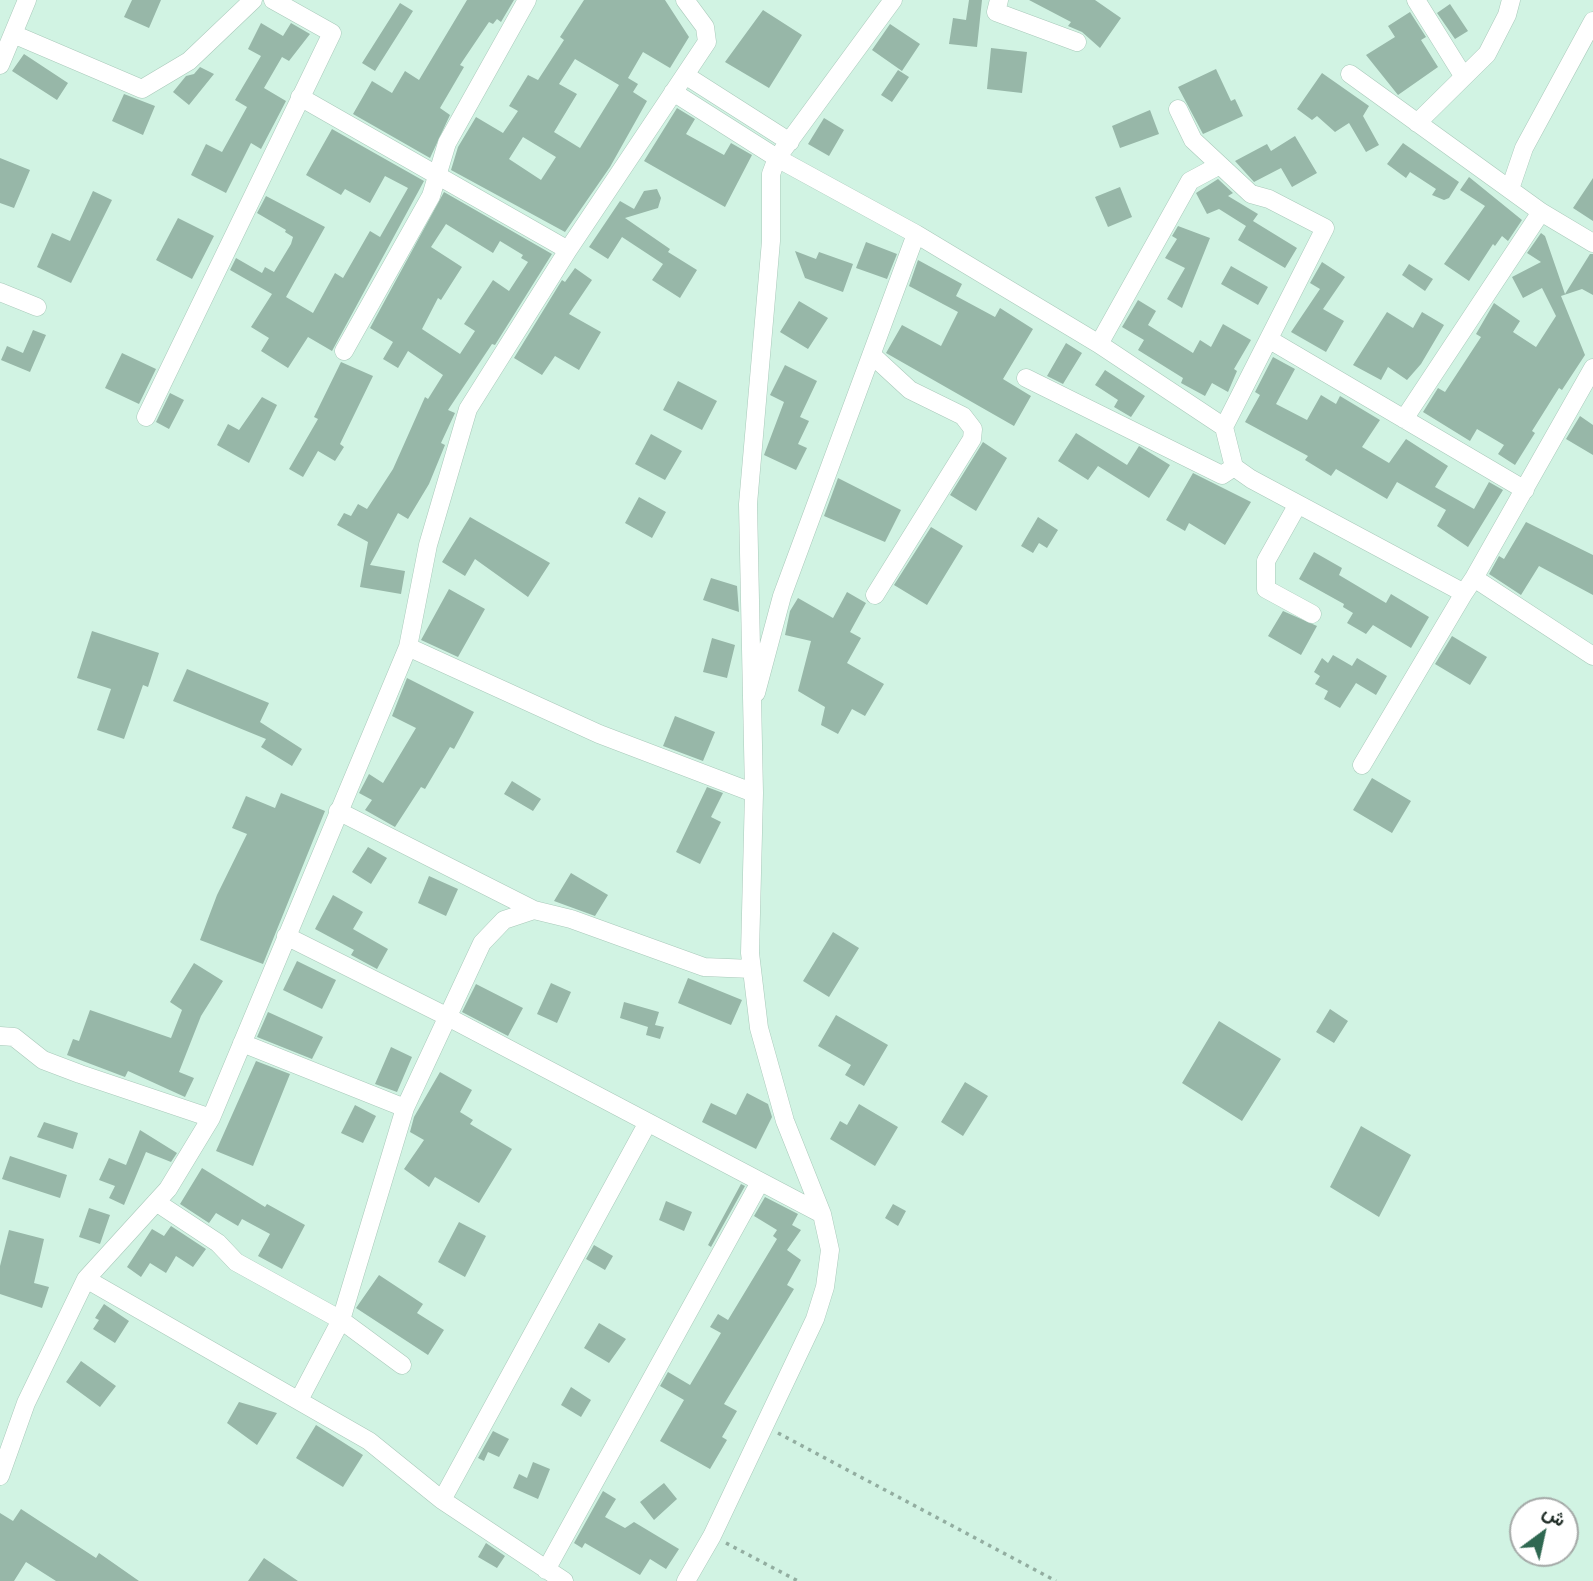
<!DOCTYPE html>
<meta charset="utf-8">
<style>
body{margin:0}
#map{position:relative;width:1593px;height:1581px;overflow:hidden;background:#d1f3e3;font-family:Inter,Vazirmatn,sans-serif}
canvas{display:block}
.north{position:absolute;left:1509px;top:1497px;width:70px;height:70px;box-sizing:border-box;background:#fff;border:2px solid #a4a9a7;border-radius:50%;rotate:33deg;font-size:19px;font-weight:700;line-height:28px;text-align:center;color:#1c2923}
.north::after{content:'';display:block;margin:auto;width:24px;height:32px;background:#2f6851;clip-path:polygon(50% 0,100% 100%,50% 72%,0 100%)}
</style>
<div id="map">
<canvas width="1593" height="1581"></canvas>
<div class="north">ش</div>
</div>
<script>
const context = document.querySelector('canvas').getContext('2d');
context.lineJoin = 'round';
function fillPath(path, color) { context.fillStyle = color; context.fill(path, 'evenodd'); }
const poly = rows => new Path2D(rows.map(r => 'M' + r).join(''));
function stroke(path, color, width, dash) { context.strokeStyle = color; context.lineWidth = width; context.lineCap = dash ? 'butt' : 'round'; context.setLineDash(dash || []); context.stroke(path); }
fillPath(poly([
 [132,0,161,0,149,28,124,17],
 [467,0,514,0,501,22,497,19,493,24,489,22,460,65,464,67,440,108,450,115,430,158,353,114,372,81,392,93,405,71,419,80],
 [584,0,665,0,689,37,670,68,643,52,628,78,638,84,633,92,647,101,610,167,565,232,451,170,458,147,476,117,503,133,518,111,509,106,528,75,538,80,564,40,560,37],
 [575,59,619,85,580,148,554,132,577,94,559,84],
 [523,137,556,157,541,180,509,159],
 [969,0,982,0,977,47,949,44,953,18,966,20],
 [1029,0,1095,0,1121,18,1100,48,1082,32,1068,26,1071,22],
 [400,3,413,11,375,71,362,63],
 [1450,4,1468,31,1455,39,1437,13],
 [763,10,802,35,769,88,725,62],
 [1410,12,1426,37,1421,40,1438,67,1398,95,1366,55,1395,37,1388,26],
 [261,23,283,36,291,23,310,34,289,61,282,57,264,88,286,101,261,149,251,143,226,193,191,175,206,144,222,152,247,107,235,100,261,56,248,49],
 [890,24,920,44,902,71,872,50],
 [991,48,1027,52,1022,93,987,89],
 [24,54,68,83,57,100,12,71],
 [200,67,214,74,189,105,173,92,186,76,194,74],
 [1216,69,1231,101,1235,99,1243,116,1203,134,1178,87],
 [898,70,909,77,892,102,881,95],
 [1322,73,1369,106,1363,116,1379,145,1366,152,1349,123,1335,132,1317,116,1312,120,1297,109],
 [124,94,155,106,143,135,112,121],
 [677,108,695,119,686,134,724,155,731,143,752,155,725,207,644,161],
 [1150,110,1159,134,1120,148,1112,126],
 [824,118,844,130,829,156,808,144],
 [332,129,424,181,332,351,308,337,288,368,261,351,269,338,251,327,272,294,230,270,236,258,262,273,265,267,274,272,291,244,293,237,285,232,286,230,257,213,266,196,325,227,286,297,313,313,335,273,343,278,370,231,380,237,408,188,385,176,370,203,345,189,341,195,306,175],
 [1295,136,1317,173,1292,187,1281,168,1254,182,1235,161,1267,144,1271,151],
 [1403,143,1459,182,1449,198,1444,200,1432,195,1436,189,1410,172,1406,178,1387,164],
 [0,158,30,170,14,208,0,203],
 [1469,177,1522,220,1508,241,1502,236,1495,246,1493,244,1469,281,1444,264,1485,206,1460,190],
 [1593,178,1593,221,1573,208],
 [1218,179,1233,193,1228,196,1258,214,1253,221,1297,248,1285,268,1238,240,1246,226,1219,209,1207,214,1196,193],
 [1120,187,1132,217,1108,227,1095,197],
 [657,189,661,198,658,208,625,218,670,249,668,252,697,270,680,298,652,280,663,264,622,237,608,259,589,247,620,201,634,209,644,191],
 [93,191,112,200,71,283,37,267,52,233,70,241],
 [444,192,552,254,495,345,492,344,448,410,455,413,441,443,445,445,429,484,408,519,398,513,370,565,405,571,401,594,360,587,368,542,337,525,344,513,351,516,358,504,367,509,393,469,425,397,428,399,443,375,408,351,398,368,383,359,393,342,370,328],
 [446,224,493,253,500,241,523,255,521,258,528,262,509,291,493,280,464,324,475,331,460,354,422,329,438,298,441,300,462,267,431,247],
 [178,218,214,236,192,279,156,260],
 [1178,226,1210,238,1182,308,1167,299,1185,268,1165,258,1177,239,1172,236],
 [1541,233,1545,236,1565,294,1590,254,1593,254,1593,295,1582,289,1561,296,1585,355,1562,390,1559,388,1532,431,1535,433,1515,465,1498,454,1504,445,1477,429,1470,441,1423,412,1438,388,1445,392,1481,337,1476,334,1494,303,1520,321,1513,332,1536,347,1556,316,1542,288,1523,298,1512,277,1541,262,1527,253],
 [866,242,897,254,887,279,856,268],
 [795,251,816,259,819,252,853,264,843,292,805,278],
 [918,260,962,284,956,296,995,317,1000,308,1033,329,1003,379,1031,396,1014,426,886,353,902,325,941,346,958,312,909,286],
 [1322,262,1345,277,1323,309,1344,321,1326,352,1291,332,1320,289,1310,283],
 [1409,264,1433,279,1425,291,1402,275],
 [1231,266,1268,287,1258,305,1221,284],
 [575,268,592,280,569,314,601,332,579,370,555,356,542,375,514,358,562,280,565,282],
 [1138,300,1156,311,1148,325,1193,353,1200,340,1211,347,1223,324,1251,340,1234,369,1237,371,1228,392,1212,383,1205,396,1181,383,1183,378,1138,350,1144,340,1122,327],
 [799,301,828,318,808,349,780,332],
 [1387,312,1413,328,1422,312,1444,325,1421,364,1407,380,1388,367,1381,380,1353,365],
 [33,330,46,335,30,372,1,360,7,346,23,353],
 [1066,343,1082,353,1063,384,1047,376],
 [122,353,156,369,139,404,105,388],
 [1273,357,1295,369,1276,404,1307,420,1321,395,1336,404,1340,396,1380,420,1362,447,1389,463,1406,439,1448,466,1435,487,1474,509,1489,482,1503,490,1468,547,1437,526,1446,510,1397,482,1387,499,1336,469,1331,476,1305,460,1308,456,1245,422,1260,395,1255,392],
 [341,362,373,376,340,444,344,447,335,461,318,451,303,477,289,469,318,419,314,417],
 [785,365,817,381,800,417,809,421,798,444,807,448,796,470,764,455,784,402,770,395],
 [1105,370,1145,396,1131,417,1114,407,1118,400,1095,385],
 [678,381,717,401,702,430,663,410],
 [170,393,184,400,169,429,156,422],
 [262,397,277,405,249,463,217,445,228,424,239,430],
 [1580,416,1593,425,1593,455,1566,439],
 [1076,433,1127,465,1139,446,1170,465,1149,498,1098,466,1088,480,1058,461],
 [651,434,682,451,665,480,635,464],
 [983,442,1007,458,976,511,950,495],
 [1193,473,1251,502,1225,545,1189,523,1185,531,1166,520],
 [838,478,901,510,885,542,824,516],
 [639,497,666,512,652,538,625,523],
 [470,517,550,563,528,597,475,559,465,576,442,562],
 [1038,517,1058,530,1047,548,1039,543,1033,553,1021,546],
 [1526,522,1593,555,1593,595,1539,566,1521,595,1489,574,1499,556,1504,559],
 [931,527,963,546,927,605,894,585],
 [1314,552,1342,568,1339,575,1386,603,1391,594,1429,617,1411,648,1373,625,1366,634,1347,623,1353,613,1343,607,1344,604,1299,579],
 [711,578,737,586,739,612,703,600],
 [449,589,485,609,458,657,421,640],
 [847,592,866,603,850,632,861,638,847,663,884,684,865,716,852,709,838,734,821,725,825,707,798,691,811,641,785,635,790,611,798,598,833,618],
 [1283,611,1317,626,1301,655,1268,636],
 [92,631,159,653,148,687,143,685,124,739,97,730,111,689,77,678],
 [1452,636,1487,657,1470,685,1435,664],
 [712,638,735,645,727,678,703,672],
 [1333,655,1352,666,1357,658,1387,676,1376,695,1356,683,1340,708,1324,699,1328,691,1315,684,1320,676,1314,672,1322,658,1328,663],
 [187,669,269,703,260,722,302,749,292,766,261,747,266,739,173,701],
 [407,678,474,712,454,749,450,747,425,789,421,787,395,827,365,810,372,800,359,793,369,774,383,783,416,728,392,716],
 [675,716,715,732,703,761,663,746],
 [1372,778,1411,801,1392,833,1353,810],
 [512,781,541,799,533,811,504,794],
 [707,787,723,793,711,817,721,822,700,864,676,852],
 [281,793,325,811,263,964,200,940,217,895,247,834,232,828,246,796,275,808],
 [368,847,387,858,371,884,352,872],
 [571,873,608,895,595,916,554,901],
 [429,876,458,889,446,916,418,903],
 [333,895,363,912,353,929,388,949,377,969,351,955,354,950,315,929],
 [833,932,859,948,829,997,803,981],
 [297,961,336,980,322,1009,283,990],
 [194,963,223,981,201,1016,179,1072,194,1078,185,1097,128,1071,125,1077,67,1055,73,1039,79,1041,90,1010,171,1038,182,1010,170,1002],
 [688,978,742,1000,731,1025,678,1003],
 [551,983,571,992,557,1023,537,1014],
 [476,984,523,1008,508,1036,462,1012],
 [624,1002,659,1012,655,1025,664,1027,660,1039,646,1035,648,1027,620,1018],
 [1330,1009,1348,1021,1334,1043,1316,1032],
 [268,1012,323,1037,312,1059,257,1037],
 [836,1015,888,1045,864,1086,845,1075,851,1065,818,1046],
 [1219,1021,1281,1059,1242,1121,1182,1083],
 [391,1047,412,1057,397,1092,375,1084],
 [256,1061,290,1074,253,1166,216,1151],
 [440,1072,472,1090,460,1112,473,1120,470,1124,512,1149,479,1203,435,1177,429,1187,404,1169,424,1140,410,1132,414,1117],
 [965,1082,988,1096,963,1136,941,1122],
 [747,1093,768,1104,772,1117,756,1149,702,1122,711,1103,736,1115],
 [859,1104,898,1127,875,1166,830,1139,840,1121,847,1125],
 [355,1105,376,1116,363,1143,341,1133],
 [44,1122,78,1133,73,1149,37,1137],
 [1361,1126,1411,1155,1379,1217,1330,1187],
 [140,1130,177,1153,171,1162,146,1152,124,1205,109,1198,115,1186,99,1180,109,1158,126,1165],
 [10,1156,67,1175,60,1198,2,1179],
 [202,1168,265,1207,267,1204,305,1225,282,1269,258,1256,270,1234,242,1219,238,1226,216,1213,209,1223,180,1204],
 [741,1184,745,1186,711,1247,708,1245],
 [765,1197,798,1214,792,1225,801,1230,787,1250,801,1260,787,1285,794,1289,724,1404,737,1411,722,1437,727,1440,710,1469,660,1441,684,1400,660,1386,668,1372,690,1385,721,1333,710,1327,718,1314,728,1320,777,1239,773,1236,777,1230,754,1216],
 [666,1201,692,1212,684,1231,659,1220],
 [893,1204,906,1211,898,1226,885,1218],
 [89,1208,110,1215,100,1244,79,1237],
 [459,1222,486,1236,465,1277,438,1262],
 [171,1226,206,1249,193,1267,176,1256,166,1273,150,1263,141,1277,127,1267,152,1229,164,1236],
 [9,1230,44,1239,34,1283,49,1287,42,1308,0,1294,0,1266],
 [594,1245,613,1256,605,1270,586,1259],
 [379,1275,423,1304,417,1313,444,1330,428,1355,356,1308],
 [104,1304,129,1321,115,1343,93,1329,99,1320,95,1318],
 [599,1323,626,1339,609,1363,584,1348],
 [81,1361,116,1386,100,1407,66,1382],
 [571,1387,591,1400,581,1417,561,1405],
 [239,1402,277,1413,257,1445,227,1423],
 [316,1425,363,1455,343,1487,296,1458],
 [493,1431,509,1439,499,1457,488,1452,484,1461,478,1458],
 [533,1462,550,1469,538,1499,513,1488,519,1474,527,1478],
 [664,1483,677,1499,654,1520,640,1502],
 [603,1491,616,1499,605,1517,625,1528,634,1522,679,1549,666,1569,650,1559,640,1575,585,1543,582,1548,574,1543],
 [21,1509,96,1558,99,1553,139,1581,56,1581,26,1562,14,1581,0,1581,0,1513,13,1521],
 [486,1543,505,1556,497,1568,478,1557],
 [264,1558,298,1581,248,1581]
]), '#97b7a8');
const minor = poly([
 [999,0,996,12,1077,42],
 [1416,0,1462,74],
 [13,34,142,89,189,61,253,0],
 [0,65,27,0],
 [1350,74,1541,212,1593,243],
 [685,75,790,142],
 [673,92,777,158,916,234,1099,344,1224,427,1234,467,1251,479,1464,593,1474,578,1593,656],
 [300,97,568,250],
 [1178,109,1193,140,1251,194,1269,199,1325,228,1224,427],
 [1417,123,1487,54,1507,15,1511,0],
 [1510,189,1524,148,1593,21],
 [0,292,37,307],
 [1270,340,1525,490],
 [1099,344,1190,181,1218,166],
 [344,351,431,196,447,143,527,0],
 [872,355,910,390,963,416,973,429,972,439,875,595],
 [1026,378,1222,475,1234,467],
 [146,417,332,33,273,0],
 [1404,419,1541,212],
 [1298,504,1266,561,1266,589,1312,614],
 [1474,578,1593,368],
 [408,647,599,734,754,793],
 [756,693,782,596,916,234],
 [1362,765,1464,593],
 [338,811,534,910],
 [286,936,446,1016,822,1214],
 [0,1036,14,1037,43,1060,80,1074,211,1118],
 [242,1043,405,1108],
 [156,1202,218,1243,236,1262,341,1320,402,1365],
 [86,1279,369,1441,442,1500,564,1581],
 [299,1400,341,1320,405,1108,482,943,504,920,534,910,571,919,704,967,752,969],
 [0,1476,26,1403,86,1279,168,1189,211,1118,408,647,428,545,468,409,568,250,707,42,705,27,685,0],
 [442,1500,647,1124],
 [546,1570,760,1182],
 [686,1581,712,1536,815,1319,825,1287,830,1250,822,1214,785,1121,759,1028,750,953,754,793,748,504,771,241,771,174,777,158,893,0]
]);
stroke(minor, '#a9c9ba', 19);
stroke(poly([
 [778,1433,1056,1581],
 [726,1543,798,1581]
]), '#92ada0', 3.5, [3.5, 5]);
stroke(minor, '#fff', 18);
</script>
